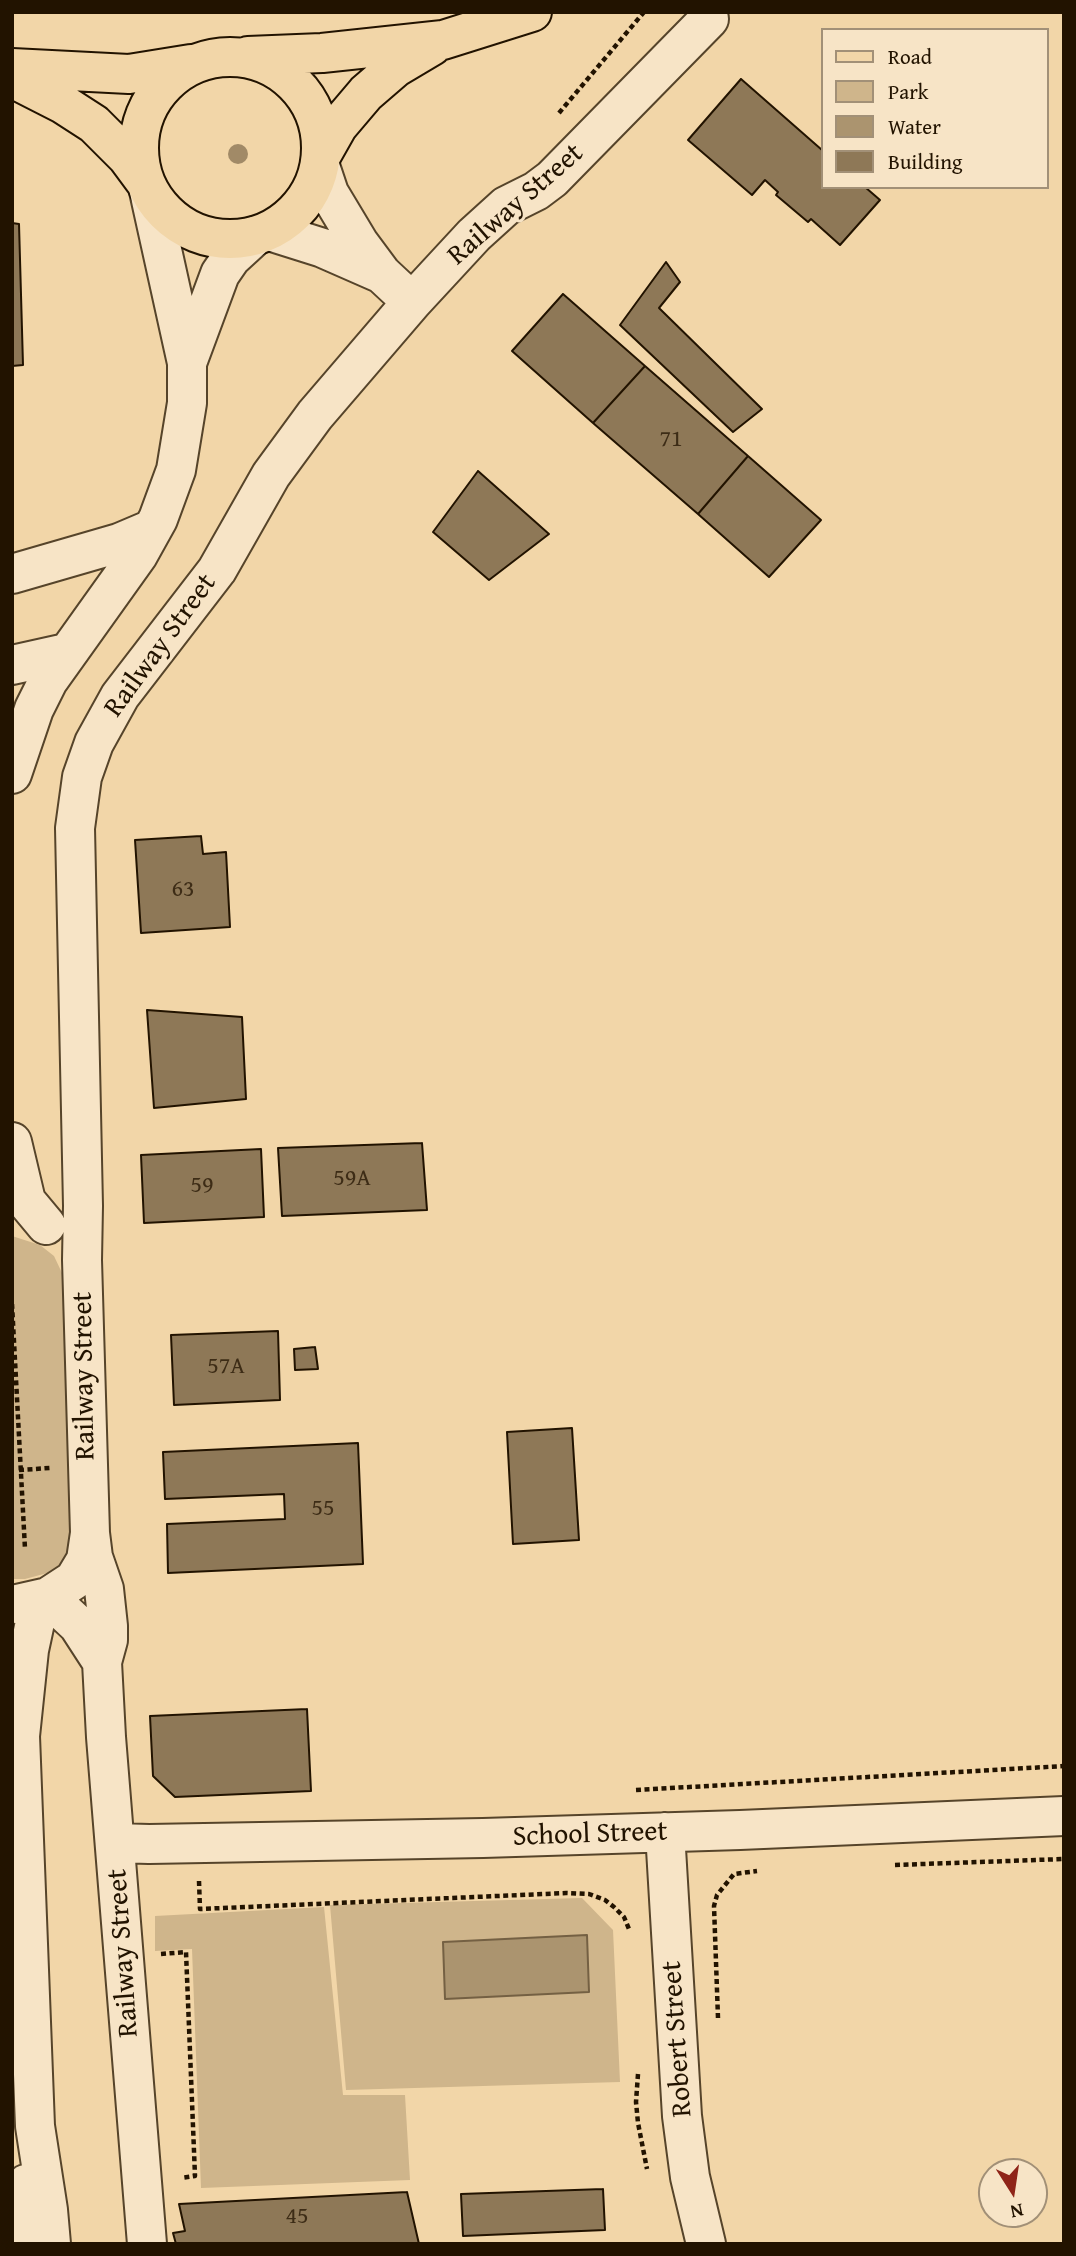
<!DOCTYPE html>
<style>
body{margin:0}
#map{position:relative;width:1076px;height:2256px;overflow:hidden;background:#f2d6a8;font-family:"Gentium Book Plus",serif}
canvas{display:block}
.frame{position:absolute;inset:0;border:14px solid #221300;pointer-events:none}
.legend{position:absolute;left:821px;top:28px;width:228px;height:161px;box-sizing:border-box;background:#f7e4c6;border:2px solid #a29077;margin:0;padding:9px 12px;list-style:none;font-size:21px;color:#221300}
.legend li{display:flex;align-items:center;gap:14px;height:35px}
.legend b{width:35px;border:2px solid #a29077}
.north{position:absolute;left:978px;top:2158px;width:70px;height:70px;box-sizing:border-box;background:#f7e4c6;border:2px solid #a29077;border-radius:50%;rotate:168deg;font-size:19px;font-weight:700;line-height:28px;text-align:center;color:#221300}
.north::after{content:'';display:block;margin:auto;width:24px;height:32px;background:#8f2418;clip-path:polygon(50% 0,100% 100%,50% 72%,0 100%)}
</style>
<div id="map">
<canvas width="1076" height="2256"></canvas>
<div class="frame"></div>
<ul class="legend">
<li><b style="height:9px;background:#f2d6a8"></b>Road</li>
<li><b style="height:19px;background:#cfb58b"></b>Park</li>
<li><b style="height:19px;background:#ab946f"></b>Water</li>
<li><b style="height:19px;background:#8e7857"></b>Building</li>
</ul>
<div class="north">N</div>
</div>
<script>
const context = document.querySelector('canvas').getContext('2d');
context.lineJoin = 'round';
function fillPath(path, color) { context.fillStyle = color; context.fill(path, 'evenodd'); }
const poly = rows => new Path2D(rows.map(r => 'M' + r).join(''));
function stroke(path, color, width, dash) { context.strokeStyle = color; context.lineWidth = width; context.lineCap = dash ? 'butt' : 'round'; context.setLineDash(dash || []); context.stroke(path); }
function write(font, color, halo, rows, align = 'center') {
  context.font = font + ' "Gentium Book Plus",serif'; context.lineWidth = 6; context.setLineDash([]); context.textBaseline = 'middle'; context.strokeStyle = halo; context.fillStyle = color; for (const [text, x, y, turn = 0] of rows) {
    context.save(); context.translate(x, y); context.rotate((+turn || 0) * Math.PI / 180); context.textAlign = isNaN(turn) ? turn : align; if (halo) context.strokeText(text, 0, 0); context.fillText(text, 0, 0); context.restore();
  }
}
fillPath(poly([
 [12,1236,40,1245,54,1256,62,1273,76,1542,60,1566,51,1572,25,1579,12,1579],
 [582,1898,613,1930,620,2082,346,2090,330,1905],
 [324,1907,343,2095,405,2095,410,2180,201,2188,192,1949,155,1951,155,1916]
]), '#cfb58b');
const water = poly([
 [587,1935,589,1992,445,1999,443,1942,587,1935]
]);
fillPath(water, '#ab946f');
stroke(water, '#746043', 2);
const building = poly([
 [741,79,822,150,822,187,865,187,880,200,840,245,811,219,808,222,776,195,778,192,765,180,752,195,688,140,741,79],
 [12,223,19,224,23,365,12,366,12,223],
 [666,262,680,282,659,308,762,409,733,432,620,325,666,262],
 [563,294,645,366,593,423,512,351,563,294],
 [645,366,748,456,698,514,593,423,645,366],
 [748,456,821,520,769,577,698,514,748,456],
 [478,471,549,534,489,580,433,532,478,471],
 [201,836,203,854,226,852,230,927,141,933,135,840,201,836],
 [147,1010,242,1017,246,1099,154,1108,147,1010],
 [422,1143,427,1210,282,1216,278,1148,422,1143],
 [261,1149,264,1217,144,1223,141,1155,261,1149],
 [278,1331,280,1400,174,1405,171,1335,278,1331],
 [315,1347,318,1369,295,1370,294,1349,315,1347],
 [572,1428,579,1540,513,1544,507,1432,572,1428],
 [358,1443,363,1564,168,1573,167,1524,285,1519,284,1494,165,1499,163,1452,358,1443],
 [307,1709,311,1791,175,1797,153,1776,150,1716,307,1709],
 [603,2189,605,2230,463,2236,461,2194,603,2189],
 [407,2192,419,2244,176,2244,173,2233,185,2231,179,2204,407,2192]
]);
fillPath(building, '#8e7857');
stroke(building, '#221300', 2);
const minor = poly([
 [320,166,329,193,359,243,382,274,412,302],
 [269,231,323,248,380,273],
 [187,363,220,274,231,258,255,236],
 [12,574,119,543,152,529],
 [12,665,66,653],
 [12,774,34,709,48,681,138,555,158,519,176,470,187,403,187,363,149,191],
 [12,1142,26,1201,46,1225],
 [48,1597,78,1625,102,1662],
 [40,1599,29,1650,20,1736,35,2126,48,2210,51,2244],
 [17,1604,48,1597,74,1580,86,1560,90,1533],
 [665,1832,682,2116,690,2177,706,2244],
 [115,1843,149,1844,483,1838,740,1830,1064,1816],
 [23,2244,26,2184],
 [147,2244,106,1737,102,1662,108,1640,108,1626,104,1589,93,1557,90,1533,82,1260,83,1206,75,828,82,777,94,743,120,696,217,570,271,475,315,415,412,302,474,235,506,206,536,191,552,179,709,19]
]);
const major = poly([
 [248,56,322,53,443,40,532,12],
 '139 148a91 91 0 1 1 182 0a91 91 0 1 1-182 0Z',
 [12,68,129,74,191,64],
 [12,78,63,104,94,124,127,157,144,180],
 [321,156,338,126,366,93,395,68,432,46]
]);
stroke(minor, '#56442a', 42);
stroke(major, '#221300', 42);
stroke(poly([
 [559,113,644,12],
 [12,1304,25,1549],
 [19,1470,50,1468],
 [636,1790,1064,1766],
 [895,1865,1064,1859],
 [199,1881,200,1909,566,1893,589,1894,605,1900,614,1907,624,1917,629,1929],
 [161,1954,186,1952,195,2176,181,2178],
 [718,2018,714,1906,717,1895,734,1874,757,1871],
 [638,2074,636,2102,638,2123,647,2169]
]), '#221300', 4.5, [5, 3.5]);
stroke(minor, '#f7e4c6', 38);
stroke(major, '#f2d6a8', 38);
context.fillStyle = '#a18a67';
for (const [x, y] of [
 [238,154]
]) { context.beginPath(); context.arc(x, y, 10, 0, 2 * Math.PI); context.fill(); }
write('24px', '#3d2c16', null, [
 ["71",671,440],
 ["63",183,890],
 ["59A",352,1179],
 ["59",202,1186],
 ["57A",226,1367],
 ["55",323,1509],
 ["45",297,2217]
]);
write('28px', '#221300', '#f7e4c6', [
 ["Railway Street",516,205,-41],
 ["Railway Street",161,646,-54],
 ["Railway Street",85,1376,-91],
 ["School Street",590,1835,-2],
 ["Railway Street",124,1953,-94],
 ["Robert Street",678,2039,-94]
]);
</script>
